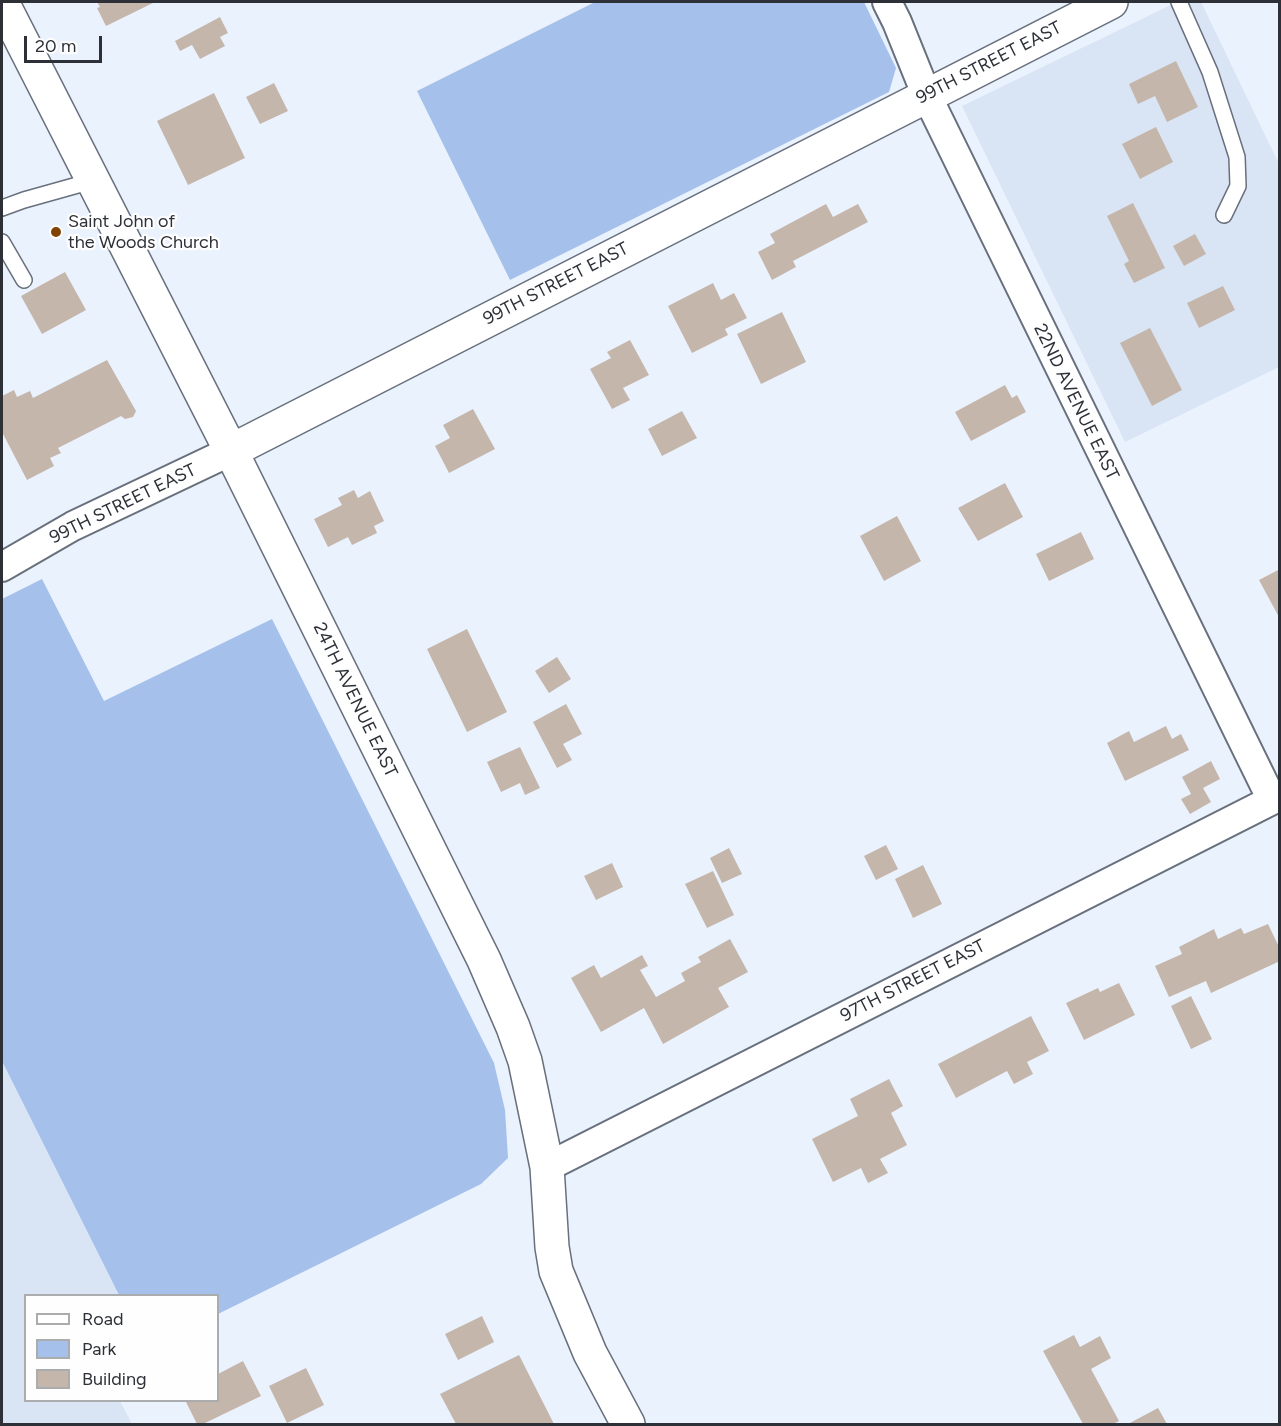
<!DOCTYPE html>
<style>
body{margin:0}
#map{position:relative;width:1281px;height:1426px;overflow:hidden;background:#eaf2fe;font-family:Figtree,sans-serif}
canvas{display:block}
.frame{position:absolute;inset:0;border:3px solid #2d3137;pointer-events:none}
.legend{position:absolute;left:24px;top:1294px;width:195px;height:108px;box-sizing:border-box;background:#fefefe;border:2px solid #aaacae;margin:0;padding:8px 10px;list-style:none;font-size:18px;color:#2d3137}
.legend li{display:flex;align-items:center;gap:12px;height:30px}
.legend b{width:30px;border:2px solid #aaacae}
.scale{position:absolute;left:24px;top:36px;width:78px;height:27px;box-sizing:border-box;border:3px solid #2d3137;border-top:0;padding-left:8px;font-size:18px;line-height:21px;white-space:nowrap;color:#2d3137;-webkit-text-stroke:4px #fefefe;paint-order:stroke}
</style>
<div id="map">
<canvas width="1281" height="1426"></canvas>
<div class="frame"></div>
<ul class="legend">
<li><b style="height:8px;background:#fff"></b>Road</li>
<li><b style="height:16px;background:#a5c0eb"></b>Park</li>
<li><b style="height:16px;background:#c5b6ac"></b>Building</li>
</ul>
<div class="scale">20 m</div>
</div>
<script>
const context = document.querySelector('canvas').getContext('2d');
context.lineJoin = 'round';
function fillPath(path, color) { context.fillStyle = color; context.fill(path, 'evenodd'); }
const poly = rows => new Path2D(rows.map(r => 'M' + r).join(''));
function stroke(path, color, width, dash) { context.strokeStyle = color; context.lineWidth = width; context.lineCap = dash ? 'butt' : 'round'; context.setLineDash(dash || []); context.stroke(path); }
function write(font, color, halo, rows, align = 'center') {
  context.font = font + ' Figtree,sans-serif'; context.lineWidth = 4.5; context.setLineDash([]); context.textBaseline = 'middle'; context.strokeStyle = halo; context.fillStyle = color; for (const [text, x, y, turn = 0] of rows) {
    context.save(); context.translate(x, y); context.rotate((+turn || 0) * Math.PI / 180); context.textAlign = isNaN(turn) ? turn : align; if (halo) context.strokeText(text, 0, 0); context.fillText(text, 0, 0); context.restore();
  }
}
fillPath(poly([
 [1177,2,1201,2,1279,164,1279,367,1125,442,962,106],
 [2,1061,119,1295,26,1296,26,1400,120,1401,132,1424,2,1424]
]), '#d9e4f4');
fillPath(poly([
 [595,2,864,2,896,68,889,92,510,280,417,91],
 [42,579,104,701,272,619,494,1063,505,1110,508,1158,481,1184,218,1314,218,1296,119,1295,2,1061,2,599]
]), '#a5c0eb');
fillPath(poly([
 [97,2,155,2,106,26,97,8,100,7],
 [220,17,228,33,220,37,225,46,200,59,192,45,180,51,175,41],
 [1176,61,1198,107,1167,122,1155,96,1138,104,1129,84],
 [274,83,288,111,260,124,246,97],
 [214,93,245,158,188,185,157,121],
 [1156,127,1173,162,1140,179,1122,144],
 [1133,203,1165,268,1134,283,1124,264,1129,261,1107,216],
 [826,204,833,217,858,204,868,222,793,261,796,267,772,280,758,252,775,243,770,234],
 [1195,234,1206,254,1184,266,1173,246],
 [65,272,86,310,42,334,21,296],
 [713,283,721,300,734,293,747,318,725,329,728,335,692,353,668,306],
 [1223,286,1235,310,1199,328,1187,303],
 [782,312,806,362,761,384,737,334],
 [1150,328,1182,390,1152,406,1120,343],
 [630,340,649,375,623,388,630,400,612,409,590,369,611,358,607,352],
 [107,360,136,411,133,417,125,419,121,416,58,448,61,453,50,458,54,466,27,480,2,432,2,396,14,390,17,397,30,391,33,398],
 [1005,385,1012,398,1017,395,1026,412,971,441,955,412],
 [473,409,495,449,449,473,435,446,450,438,443,425],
 [682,411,697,438,662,456,648,429],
 [1005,483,1023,517,978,541,958,508],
 [354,490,358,498,370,491,384,521,374,526,377,533,352,545,348,537,328,547,314,519,342,505,338,498],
 [897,516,921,561,884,581,860,536],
 [1081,532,1094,559,1049,581,1036,554],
 [1280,569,1280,619,1259,580],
 [467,629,507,712,467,732,427,649],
 [557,657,571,679,549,693,535,671],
 [566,704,582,734,563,744,572,760,557,768,533,722],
 [1166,726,1172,739,1181,734,1189,750,1125,781,1107,743,1129,731,1134,742],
 [520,747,540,788,525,795,520,783,501,792,487,762],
 [1211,761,1220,779,1203,788,1211,802,1190,814,1181,799,1191,794,1182,777],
 [886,845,898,869,876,880,864,856],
 [729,848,742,874,722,883,710,858],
 [612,863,623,887,596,900,584,876],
 [923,865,942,904,913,918,895,879],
 [713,871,734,915,707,928,685,884],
 [1268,924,1280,949,1280,961,1211,993,1206,981,1169,997,1155,966,1182,954,1179,947,1214,929,1218,939,1241,928,1244,934],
 [730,939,748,972,718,988,729,1007,663,1044,644,1008,601,1032,571,978,594,965,601,978,642,955,648,966,640,970,656,997,685,981,681,973,701,962,698,957],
 [1119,983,1135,1015,1084,1040,1066,1003,1098,988,1100,992],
 [1191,996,1212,1039,1191,1049,1171,1006],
 [1031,1016,1049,1051,1027,1062,1033,1074,1014,1084,1007,1071,956,1098,938,1064],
 [889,1079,903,1106,891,1113,907,1145,880,1159,888,1173,868,1183,861,1168,833,1182,812,1139,858,1116,850,1099],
 [482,1316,494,1342,458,1360,445,1334],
 [1074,1335,1080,1347,1100,1336,1111,1358,1091,1369,1119,1421,1113,1424,1083,1424,1043,1351],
 [519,1355,554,1424,456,1424,440,1394],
 [243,1361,261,1396,203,1424,197,1424,185,1400,218,1400,218,1374],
 [306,1368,324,1405,287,1423,269,1386],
 [1158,1408,1167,1424,1128,1424]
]), '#c5b6ac');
const service = poly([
 [1179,2,1210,72,1237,157,1238,186,1224,215],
 [2,208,24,200,92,181],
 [2,242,24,280]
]);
const minor = poly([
 [887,2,897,22,926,94,1272,800],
 [2,567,73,526,231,451],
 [547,1167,1280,796]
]);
const tertiary = poly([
 [2,2,231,451,484,960,513,1027,525,1061,547,1167,552,1247,556,1271,590,1353,628,1424],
 [231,451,1111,2]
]);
stroke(service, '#68707d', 18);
stroke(minor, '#68707d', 32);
stroke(tertiary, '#68707d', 36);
stroke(service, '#fff', 15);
stroke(minor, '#fff', 28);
stroke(tertiary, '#fff', 33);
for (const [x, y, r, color] of [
 [56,232,6,"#814302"]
]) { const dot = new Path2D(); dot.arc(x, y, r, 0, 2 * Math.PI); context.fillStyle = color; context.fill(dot); stroke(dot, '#fefefe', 2); }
write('18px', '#2d3137', '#fefefe', [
 ["99TH STREET EAST",989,63,-27],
 ["99TH STREET EAST",556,284,-27],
 ["22ND AVENUE EAST",1076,402,64],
 ["99TH STREET EAST",123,504,-26],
 ["24TH AVENUE EAST",355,700,64],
 ["97TH STREET EAST",913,981,-27]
]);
write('18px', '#2d3137', '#fefefe', [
 ["Saint John of",68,222],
 ["the Woods Church",68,243]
], 'left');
</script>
